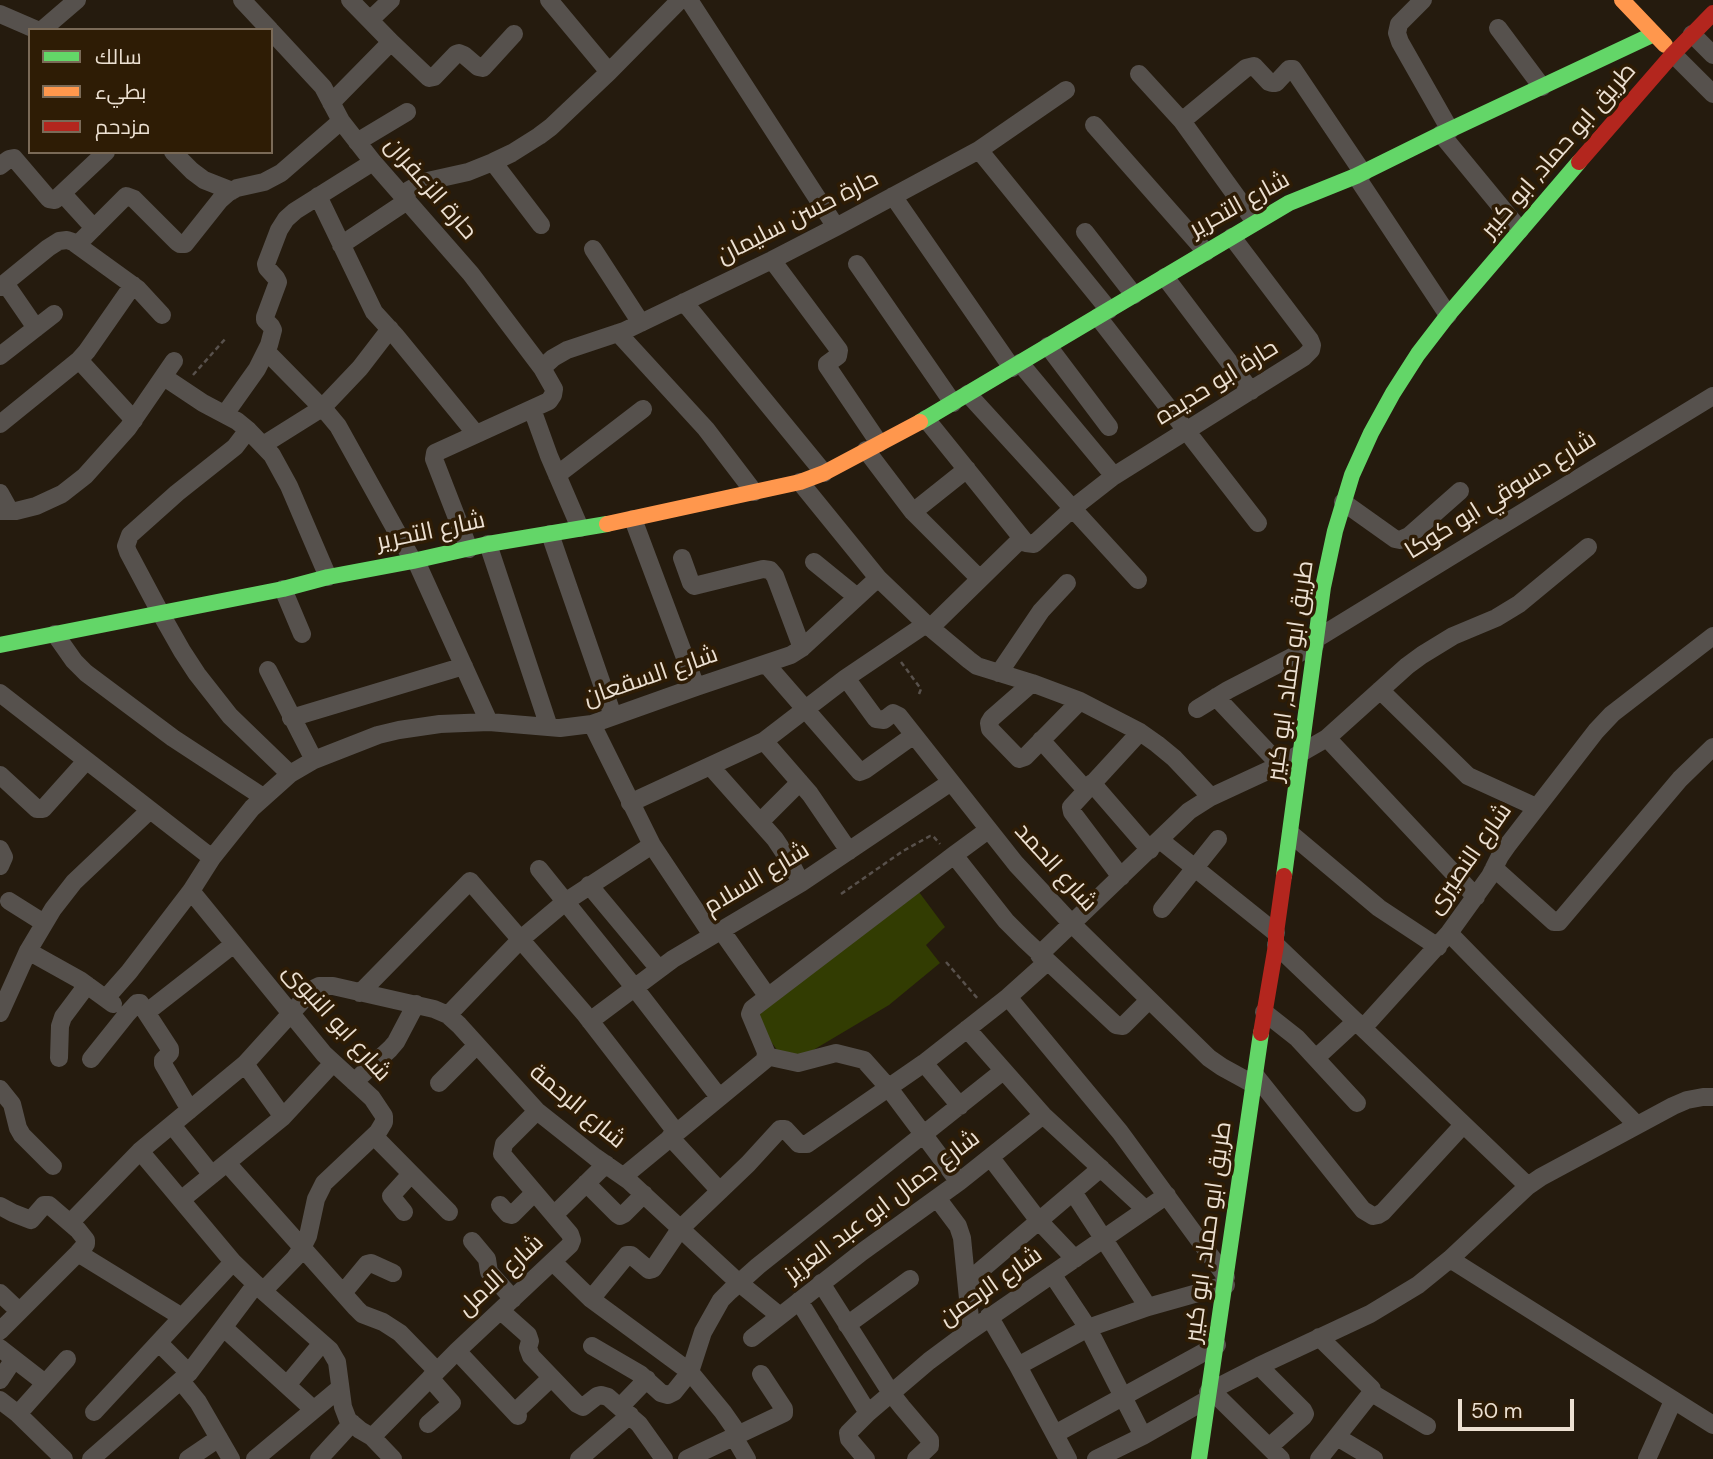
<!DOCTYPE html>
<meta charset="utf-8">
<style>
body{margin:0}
#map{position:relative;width:1713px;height:1459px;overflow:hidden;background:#251b0e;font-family:"DM Sans",Cairo,sans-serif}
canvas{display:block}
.legend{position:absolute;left:28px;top:28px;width:245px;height:126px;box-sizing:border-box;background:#2e1c05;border:2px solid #7a6a57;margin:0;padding:9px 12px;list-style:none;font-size:21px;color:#ece0d2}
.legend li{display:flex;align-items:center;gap:14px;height:35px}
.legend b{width:35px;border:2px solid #7a6a57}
.scale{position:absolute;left:1458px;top:1399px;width:116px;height:32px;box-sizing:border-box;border:4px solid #ece0d2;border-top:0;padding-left:9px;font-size:21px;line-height:24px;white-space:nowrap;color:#ece0d2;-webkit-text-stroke:5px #2e1c05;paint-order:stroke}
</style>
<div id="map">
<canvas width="1713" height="1459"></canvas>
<ul class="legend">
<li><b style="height:9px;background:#63d668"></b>سالك</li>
<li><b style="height:9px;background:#ff974d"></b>بطيء</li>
<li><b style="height:9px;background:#b3261e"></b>مزدحم</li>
</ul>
<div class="scale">50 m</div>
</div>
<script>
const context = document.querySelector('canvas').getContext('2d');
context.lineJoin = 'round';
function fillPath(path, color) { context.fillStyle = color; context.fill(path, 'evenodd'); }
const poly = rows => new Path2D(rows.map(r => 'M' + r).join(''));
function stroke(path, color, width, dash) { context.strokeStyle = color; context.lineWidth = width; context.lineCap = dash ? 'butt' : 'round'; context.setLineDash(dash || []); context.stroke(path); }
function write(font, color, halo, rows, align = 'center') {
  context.font = font + ' "DM Sans",Cairo,sans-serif'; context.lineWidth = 7; context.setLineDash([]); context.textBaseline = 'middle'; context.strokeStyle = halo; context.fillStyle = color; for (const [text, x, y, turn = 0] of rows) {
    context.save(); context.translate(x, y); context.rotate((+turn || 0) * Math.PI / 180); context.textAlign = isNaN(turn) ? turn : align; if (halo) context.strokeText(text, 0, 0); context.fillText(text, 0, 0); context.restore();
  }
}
fillPath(poly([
 [919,892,945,927,926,945,940,963,889,1005,788,1065,753,1017]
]), '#323c02');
stroke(poly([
 [193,375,226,338],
 [901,662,921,689,919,694],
 [841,894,903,851,930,836,933,836,940,844],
 [946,962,978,999]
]), '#58514c', 2.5, [5, 3.5]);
stroke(poly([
 [242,0,270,30],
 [350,0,391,42,429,78,434,77,456,54,459,53,464,55,478,67,483,68,514,34],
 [549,0,609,72],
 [689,0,836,227],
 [1423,0,1399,24,1397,33,1400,42,1450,130],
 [0,14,37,30],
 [370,20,391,0],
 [1498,28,1542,87],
 [42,30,77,0],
 [271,31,323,87,341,121,373,162,471,274,542,368,554,389,553,395,549,401,435,453,434,459,469,549],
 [1692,34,1713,55],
 [1673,54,1713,94],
 [1139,74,1182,121,1255,222],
 [331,103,391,42],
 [1182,121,1246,68,1254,66,1269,82,1272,83,1276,83,1289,69,1293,69,1363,173],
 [1094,125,1206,252],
 [1441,134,1520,230],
 [357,142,407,112],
 [979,150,1109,310],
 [173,152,192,171,204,180,232,191],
 [493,162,541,225],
 [0,166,9,159,14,158,49,199,55,200,106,152],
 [1356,176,1448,315],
 [63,194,94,228],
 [318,196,374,312,395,335,476,434],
 [403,196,409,190,423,182,468,172,493,162,512,153,539,136,551,127,609,72,680,0],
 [893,196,1012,368],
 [1085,232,1134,295],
 [77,245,126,196,134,199,177,242,180,244,185,244,220,200,228,193,237,188,264,182,281,173,341,121],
 [341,245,407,201],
 [593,249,641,323],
 [772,260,839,350,838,356,827,364,827,366,879,443],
 [857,264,953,403],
 [1165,277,1251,391],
 [5,283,36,328],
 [0,287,48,248,59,241,67,240,73,242,138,289,162,315],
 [684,302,824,473],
 [1098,317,1258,523],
 [618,333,706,429,754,492],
 [1048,346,1109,427],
 [267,352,328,414,338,426,413,561],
 [0,356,54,314],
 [79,360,134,420],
 [1020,363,1114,476],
 [542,368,553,358,567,350,624,331,772,260,836,227,979,150,1066,90],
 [164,377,203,403,237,421,248,430,272,455,289,486,328,577],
 [968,394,1138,580],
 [532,409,549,456,580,528],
 [225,414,257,369,269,345,273,330,271,326,265,320,265,317,278,282,276,278,267,268,266,264,279,230,286,219,295,211,373,162],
 [926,419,1026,543,1034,544,1073,508,1114,476,1304,357,1311,350,1312,345,1310,340,1232,237],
 [0,424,79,360,87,351,133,285],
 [248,430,235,447,177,493,130,535,126,546,128,552,161,614,182,651,197,674,230,716,290,774],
 [263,445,322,408,360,368,390,329],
 [866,450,913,512,980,579],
 [557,475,643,409],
 [800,482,878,578,926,624,969,660,977,666,1032,683,1080,701,1140,732,1157,744,1174,758,1211,797],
 [0,493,10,511],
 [1343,502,1395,539,1400,540,1409,536,1460,491],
 [0,511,16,511,36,506,62,494,85,476,128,428,174,361],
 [913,512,967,469],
 [633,519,696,687],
 [550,534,613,716],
 [488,544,549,727],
 [682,558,691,583,694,586,763,569,770,570,775,576,802,648],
 [416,561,489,722],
 [814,562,857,597],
 [283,589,302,634],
 [930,628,1022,538],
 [55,634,74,661,86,673,173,738,263,797],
 [1316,639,1713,396],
 [766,664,860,772,865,770,914,735],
 [268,670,314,760],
 [999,673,1041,611,1067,583],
 [846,678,876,719,884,720,893,713,899,716,1016,864,1072,924,1209,1058,1222,1067,1253,1084],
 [1032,683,992,718,989,723,990,729,1019,759,1025,757,1080,701],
 [1380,690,1468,776,1536,807],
 [0,693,212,858],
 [1216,697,1280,765],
 [1197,709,1228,690,1315,645],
 [291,718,464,666],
 [592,724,652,845,712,935],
 [1327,738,1476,897],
 [1041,740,1086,790],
 [764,741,810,794,849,851],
 [711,767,775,839,789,860,801,883],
 [0,775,37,809,43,809,86,761],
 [1092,783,1150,850],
 [630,803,764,741,846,678,926,624],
 [760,822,800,782],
 [1291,834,1379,908,1438,947],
 [1160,840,1276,933],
 [0,849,4,857,0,866],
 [954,855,1006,921,1024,939,1116,1025,1123,1026,1149,1000],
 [1494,868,1554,922,1559,922,1680,779,1713,747],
 [539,869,634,987,719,1097],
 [1121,877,1072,812,1071,807,1140,732],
 [589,885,659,969],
 [191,891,324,1054,372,1098,384,1116,384,1122,378,1132,324,1183,316,1199,308,1236,302,1248,295,1258,263,1291],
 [9,901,44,923],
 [1162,909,1218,839],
 [721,930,768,997],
 [1449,933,1637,1125],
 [1276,945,1528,1186],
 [28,951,80,980,113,1004],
 [1039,955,1189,811,1211,797,1280,765,1327,738,1407,666,1422,655,1453,636,1496,618,1519,604,1588,547],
 [360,993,470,881,584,1013,676,1132],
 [1008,997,1120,1132,1226,1277],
 [106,998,129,972,191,891,212,858,252,808,290,774,314,760,378,735,399,730,440,724,489,722,560,728,592,724,696,687,791,655,802,648,878,578],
 [147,1012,234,944],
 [1264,1012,1297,1038,1357,1103],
 [0,1013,28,951,53,909,74,882,150,810],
 [448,1015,521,939,565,902,652,845],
 [590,1021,673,959,801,883,951,782],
 [1363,1028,1449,933,1490,876,1500,856,1507,846,1596,731,1612,714,1713,636],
 [967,1029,1043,1115,1146,1210],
 [766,1056,798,1063,836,1053,864,1060,888,1087,959,1182],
 [59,1058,60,1026,63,1017,87,985],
 [1316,1058,1356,1021],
 [91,1059,127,1014,137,1003,140,1003,170,1049,170,1053,163,1060,163,1064,190,1110],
 [924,1063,960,1106],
 [245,1064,283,1117],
 [1255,1075,1363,1210,1373,1216,1378,1215,1383,1212,1463,1125],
 [354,1082,390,1049,396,1042,416,1004],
 [439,1083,477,1045],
 [0,1089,12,1104,18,1128,22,1135,53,1166],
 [172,1125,212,1175],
 [374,1136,449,1212],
 [670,1137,720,1191],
 [140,1151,233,1262,263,1291,330,1350,337,1362,343,1407,348,1420,360,1430,372,1437,393,1459],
 [991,1158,1039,1221,1075,1259],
 [227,1163,356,1308,362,1314,383,1322,400,1333,437,1371],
 [624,1176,765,1060,766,1052,750,1014,752,1009,954,855,988,830],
 [586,1183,617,1214,620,1216,624,1214,644,1194],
 [1073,1192,1148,1307],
 [937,1198,958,1226,962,1238,971,1329],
 [181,1200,283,1117,333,1063],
 [500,1205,508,1214,512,1215,534,1193],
 [0,1206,13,1213,31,1220,44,1205,49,1205,78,1230,86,1240,86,1244,78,1253,0,1331],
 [404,1212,391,1196,411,1174],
 [554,1215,606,1164],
 [70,1223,140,1151,245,1064,313,989,319,986,333,986,434,1009,448,1015,459,1025,537,1111,595,1157,628,1180,738,1282,780,1316],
 [472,1241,487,1259,489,1272,513,1299],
 [78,1253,182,1317],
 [1450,1259,1713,1425],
 [553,1262,591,1299,690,1372,723,1412,739,1435],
 [1052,1274,1088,1328,1143,1436],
 [967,1282,1101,1168],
 [821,1283,891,1393,902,1407,930,1440,930,1446,916,1459],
 [0,1293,19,1311],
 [343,1293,367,1264,371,1263,393,1273],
 [591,1299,627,1255,631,1255,649,1270,653,1269,680,1229,748,1164,780,1129,785,1129,799,1144,807,1144,924,1063,1008,997,1047,962],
 [799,1301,868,1413],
 [501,1311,528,1335,530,1341,528,1348,531,1356,577,1404,583,1407,597,1396,601,1395,608,1397,639,1424,664,1459],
 [989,1316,1018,1366,1068,1459],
 [847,1325,910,1279],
 [224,1328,314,1410],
 [752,1338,862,1252,959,1182,1043,1115],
 [159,1343,189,1373],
 [592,1346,640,1374,661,1393,668,1395,674,1392,690,1372,703,1332,721,1300,730,1291,758,1266,1003,1071],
 [0,1348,45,1383],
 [457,1351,518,1416],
 [1018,1366,1088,1328,1148,1307,1226,1285],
 [1259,1366,1303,1410,1305,1414,1303,1417,1269,1447],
 [0,1380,14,1359],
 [181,1381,198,1402,231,1459],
 [287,1385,322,1343],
 [1212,1391,1281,1459],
 [1208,1392,1259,1366,1370,1314,1418,1285,1450,1259,1528,1186,1541,1177,1673,1106,1687,1100,1703,1097,1713,1097],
 [1372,1393,1427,1426],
 [0,1400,18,1414,64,1459],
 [620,1407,647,1379],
 [94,1412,233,1262],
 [515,1412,551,1378],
 [18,1414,67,1359],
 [428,1424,452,1403,430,1378],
 [1055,1434,1217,1345],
 [372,1437,457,1351,570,1245,572,1240,570,1234,502,1154,504,1144,537,1111],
 [734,1437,747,1459],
 [1337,1437,1374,1459],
 [91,1459,189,1373,256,1284],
 [188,1459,219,1438],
 [255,1459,340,1388],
 [319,1459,352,1423],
 [579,1459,630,1415],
 [687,1459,784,1413,784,1409,761,1374],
 [866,1459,849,1439,848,1433,868,1413,929,1361,964,1335,1167,1195],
 [1096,1459,1143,1436,1208,1399],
 [1319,1459,1372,1392,1372,1389,1319,1337],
 [1647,1459,1673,1401]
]), '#56514d', 18);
stroke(poly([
 [920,422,1289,203,1356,176,1441,134,1654,34],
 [0,645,283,589,328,577,413,561,488,544,607,524],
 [1284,876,1323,587,1335,531,1352,475,1371,433,1393,393,1418,354,1448,315,1579,162],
 [1199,1459,1261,1033]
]), '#63d668', 16);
stroke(poly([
 [1622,0,1665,45],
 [607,524,800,482,824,473,920,422]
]), '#ff974d', 16);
stroke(poly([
 [1579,162,1673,54,1713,13],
 [1261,1033,1276,945,1276,933,1284,876]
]), '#b3261e', 16);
write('24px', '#ece0d2', '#2e1c05', [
 ["طريق ابو حماد, ابو كبير",1559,151,-49],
 ["حارة الزعفران",430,189,49],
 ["شارع التحرير",1240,205,-29],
 ["حارة حسن سليمان",798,218,-27],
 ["حارة ابو حديده",1217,383,-32],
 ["شارع دسوقي ابو كوكا",1501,496,-32],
 ["شارع التحرير",431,532,-12],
 ["طريق ابو حماد, ابو كبير",1291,671,-82],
 ["شارع السقعان",651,677,-19],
 ["شارع النصيرى",1470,859,-55],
 ["شارع الحمد",1055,868,48],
 ["شارع السلام",757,879,-31],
 ["شارع ابو النبوى",336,1023,48],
 ["شارع الرحمة",577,1107,40],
 ["شارع جمال ابو عبد العزيز",883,1207,-37],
 ["طريق ابو حماد, ابو كبير",1209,1232,-82],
 ["شارع الامل",501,1276,-43],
 ["شارع الرحمن",991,1287,-35]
]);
</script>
